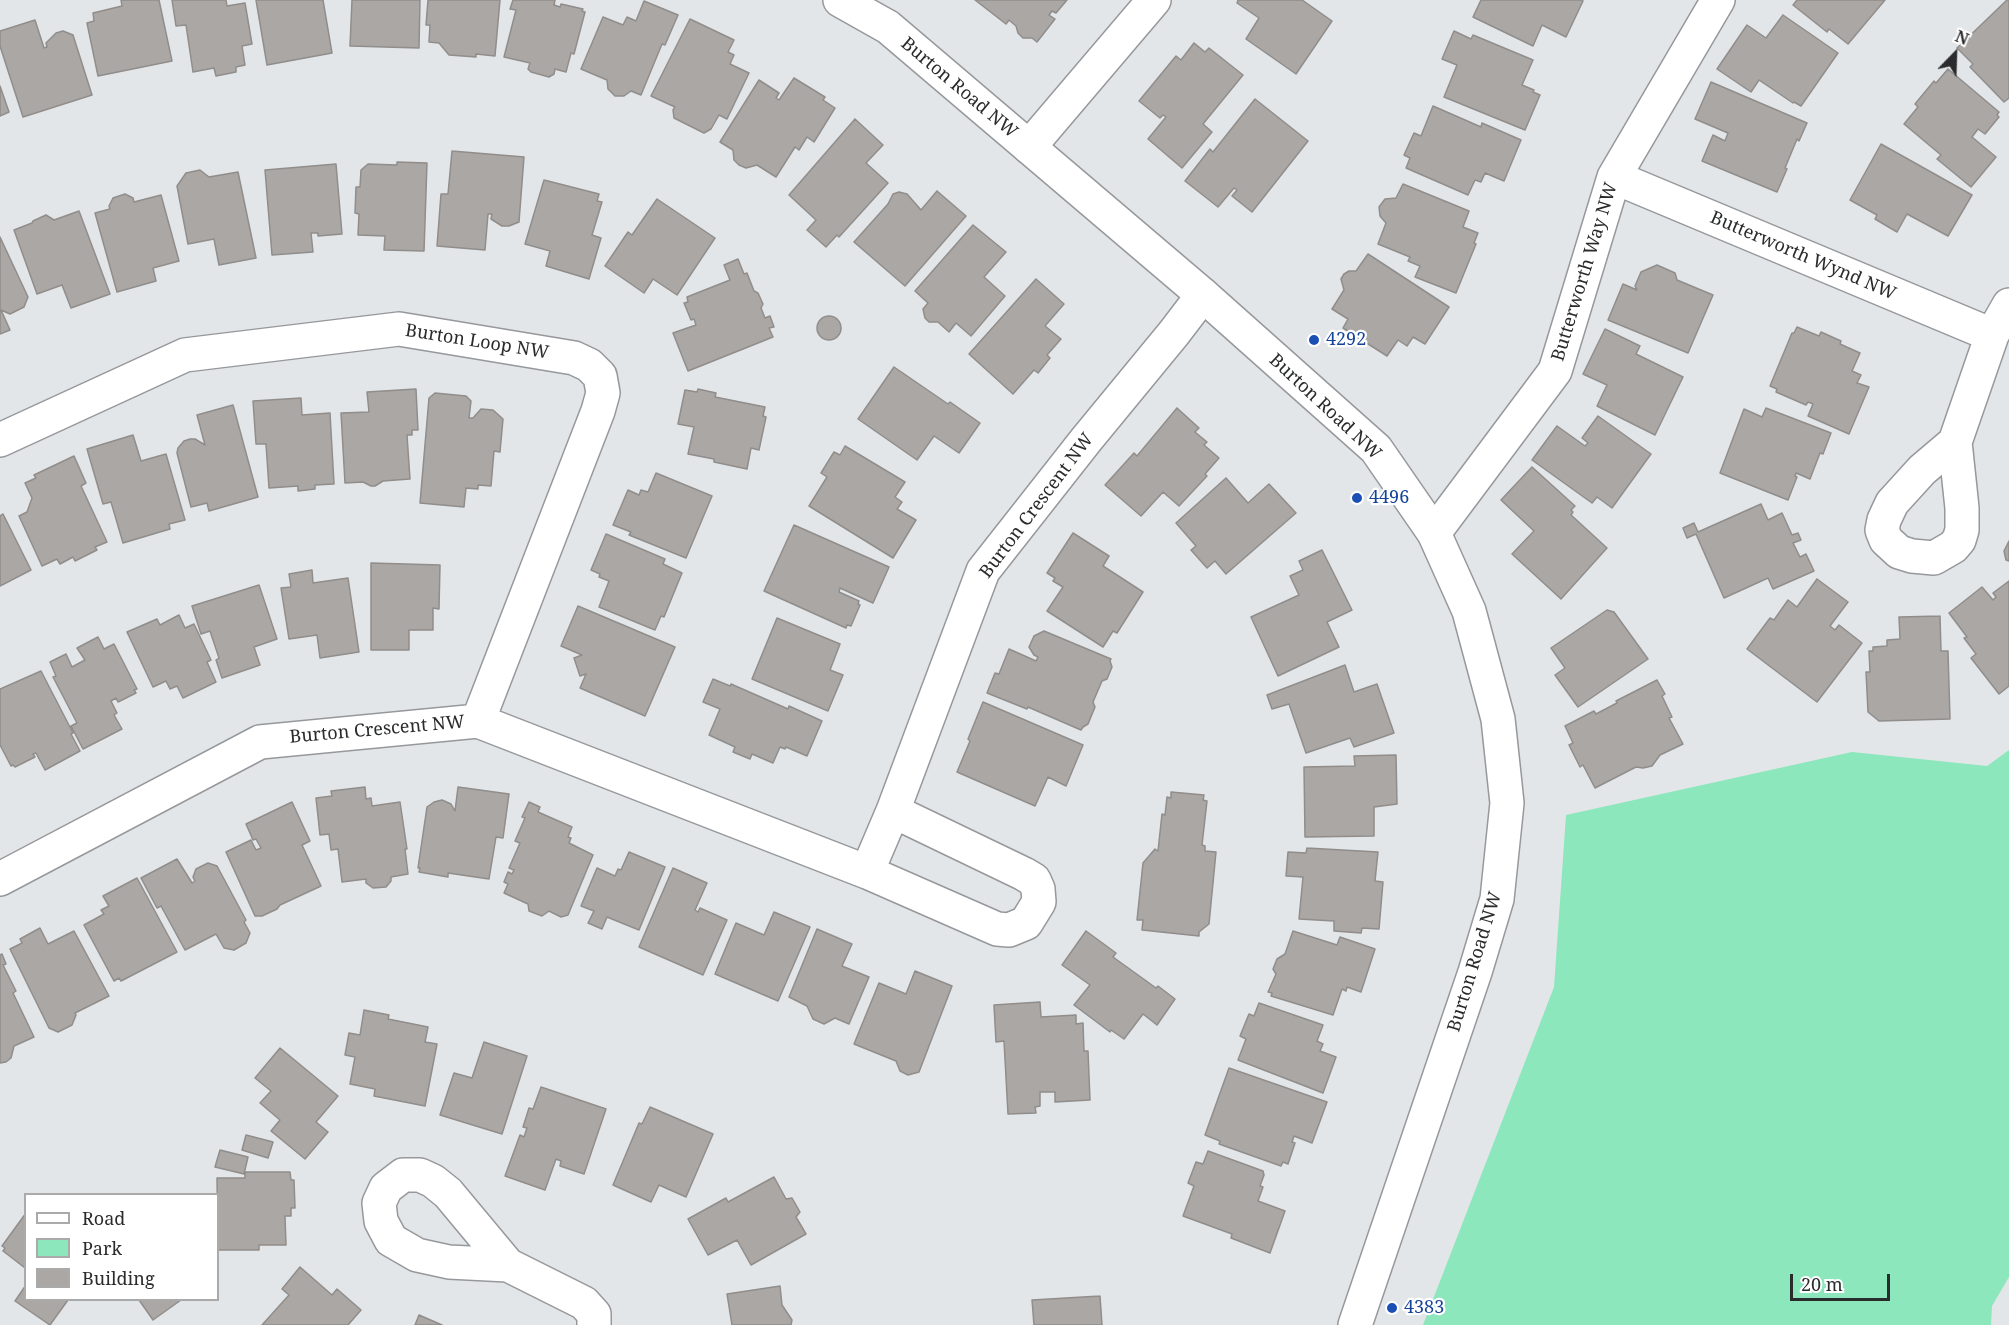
<!DOCTYPE html>
<style>
body{margin:0}
#map{position:relative;width:2009px;height:1325px;overflow:hidden;background:#e3e6e9;font-family:"Noto Serif",serif}
canvas{display:block}
.legend{position:absolute;left:24px;top:1193px;width:195px;height:108px;box-sizing:border-box;background:#fff;border:2px solid #aaaaab;margin:0;padding:8px 10px;list-style:none;font-size:18px;color:#2a2b2c}
.legend li{display:flex;align-items:center;gap:12px;height:30px}
.legend b{width:30px;border:2px solid #aaaaab}
.north{position:absolute;left:1925px;top:24px;width:60px;height:60px;-webkit-text-stroke:4px #fff;paint-order:stroke;rotate:23deg;font-size:16px;font-weight:700;line-height:24px;text-align:center;color:#2a2b2c}
.north::after{content:'';display:block;margin:auto;width:21px;height:27px;background:#2a2b2c;clip-path:polygon(50% 0,100% 100%,50% 72%,0 100%)}
.scale{position:absolute;left:1790px;top:1274px;width:100px;height:27px;box-sizing:border-box;border:3px solid #2a2b2c;border-top:0;padding-left:8px;font-size:18px;line-height:21px;white-space:nowrap;color:#2a2b2c;-webkit-text-stroke:4px #fff;paint-order:stroke}
</style>
<div id="map">
<canvas width="2009" height="1325"></canvas>
<ul class="legend">
<li><b style="height:8px;background:#fff"></b>Road</li>
<li><b style="height:16px;background:#8ce7bc"></b>Park</li>
<li><b style="height:16px;background:#aaa7a5"></b>Building</li>
</ul>
<div class="north">N</div>
<div class="scale">20 m</div>
</div>
<script>
const context = document.querySelector('canvas').getContext('2d');
context.lineJoin = 'round';
function fillPath(path, color) { context.fillStyle = color; context.fill(path, 'evenodd'); }
const poly = rows => new Path2D(rows.map(r => 'M' + r).join(''));
function stroke(path, color, width, dash) { context.strokeStyle = color; context.lineWidth = width; context.lineCap = dash ? 'butt' : 'round'; context.setLineDash(dash || []); context.stroke(path); }
function write(font, color, halo, rows, align = 'center') {
  context.font = font + ' "Noto Serif",serif'; context.lineWidth = 4.5; context.setLineDash([]); context.textBaseline = 'middle'; context.strokeStyle = halo; context.fillStyle = color; for (const [text, x, y, turn = 0] of rows) {
    context.save(); context.translate(x, y); context.rotate((+turn || 0) * Math.PI / 180); context.textAlign = isNaN(turn) ? turn : align; if (halo) context.strokeText(text, 0, 0); context.fillText(text, 0, 0); context.restore();
  }
}
fillPath(poly([
 [2009,750,2009,1277,1992,1306,1991,1325,1423,1325,1554,987,1566,815,1852,752,1987,766]
]), '#8ce7bc');
const building = poly([
 [121,0,159,0,172,61,98,76,87,23,94,21,93,13,122,6,121,0],
 [172,0,226,0,227,6,245,3,252,44,242,46,245,65,236,67,236,72,216,76,214,68,193,72,186,25,176,26,172,0],
 [256,0,323,0,332,53,267,65,256,0],
 [352,0,420,0,419,48,350,46,352,0],
 [428,0,500,0,495,56,476,54,476,57,449,55,439,43,429,42,430,25,426,25,428,0],
 [513,0,555,0,554,5,560,7,561,4,583,9,582,11,585,12,574,54,571,53,566,72,555,69,554,74,549,77,531,72,528,69,530,63,504,57,516,10,510,9,513,0],
 [975,0,1067,0,1056,13,1052,11,1049,15,1055,19,1037,42,1032,38,1023,38,1018,33,1016,26,1009,20,1006,24,975,0],
 [1238,0,1302,0,1332,21,1296,74,1246,39,1259,18,1237,3,1238,0],
 [1481,0,1582,0,1583,1,1566,37,1542,25,1533,46,1473,17,1481,0],
 [1797,0,1885,0,1848,44,1829,29,1827,32,1793,5,1797,0],
 [2007,0,2009,0,2009,98,2004,102,1970,67,1973,64,1957,48,2007,0],
 [644,1,678,15,665,45,662,44,641,95,631,91,624,96,615,96,608,89,607,80,581,69,603,17,623,25,627,17,636,21,644,1],
 [1783,15,1838,53,1801,106,1794,102,1793,103,1759,80,1751,92,1717,69,1747,25,1766,38,1783,15],
 [690,19,734,40,728,52,734,55,730,64,749,73,727,119,719,115,711,129,704,133,674,118,673,110,675,107,651,96,690,19],
 [35,20,44,48,47,47,46,43,56,33,63,31,73,35,92,95,23,117,0,46,0,31,35,20],
 [1454,31,1471,39,1473,35,1533,60,1522,85,1534,90,1533,92,1540,95,1525,130,1444,97,1457,65,1442,59,1454,31],
 [1194,43,1205,52,1209,48,1243,75,1203,124,1212,132,1182,168,1148,139,1166,117,1163,115,1160,118,1139,101,1176,56,1181,60,1194,43],
 [1948,69,1999,112,1997,115,1999,117,1985,134,1978,129,1972,137,1996,157,1971,187,1937,159,1941,155,1904,124,1918,107,1915,104,1934,81,1936,83,1948,69],
 [794,78,825,97,823,100,835,108,814,142,807,137,799,150,795,147,776,177,757,165,746,168,739,165,734,160,733,150,720,142,759,80,779,93,776,98,779,100,794,78],
 [1711,82,1807,123,1799,141,1797,139,1785,168,1787,169,1777,192,1702,161,1713,135,1725,141,1728,133,1695,119,1711,82],
 [0,86,9,112,0,116,0,86],
 [1255,99,1308,141,1252,212,1232,196,1237,190,1234,188,1218,207,1185,181,1210,149,1213,152,1255,99],
 [1433,106,1481,127,1482,123,1521,140,1504,181,1485,173,1481,182,1475,180,1468,195,1406,168,1410,158,1404,155,1414,133,1421,136,1433,106],
 [855,119,883,145,866,163,888,183,839,237,837,235,826,247,807,230,816,220,789,195,855,119],
 [1881,144,1972,195,1948,236,1907,214,1897,232,1875,219,1877,215,1850,200,1881,144],
 [452,151,524,157,519,222,509,226,502,226,491,219,492,214,488,214,485,250,437,246,441,194,448,194,452,151],
 [397,162,427,163,424,251,384,250,385,236,358,235,359,214,355,213,356,187,360,187,361,170,368,164,397,165,397,162],
 [336,164,342,234,318,236,318,233,311,233,313,252,272,255,265,170,336,164],
 [200,170,209,177,238,172,256,258,219,265,214,239,188,244,177,186,186,173,200,170],
 [544,180,599,194,597,201,602,202,592,235,601,238,589,279,546,266,550,251,525,244,544,180],
 [1403,184,1469,211,1463,227,1478,233,1474,243,1476,244,1456,293,1415,277,1420,266,1408,261,1410,257,1378,244,1386,223,1380,216,1379,207,1385,199,1396,198,1403,184],
 [937,191,966,216,905,286,854,242,888,204,893,194,899,192,907,194,921,210,937,191],
 [125,194,133,198,134,202,161,195,179,261,153,268,156,281,117,292,95,213,110,209,109,206,113,198,125,194],
 [657,199,715,238,677,295,653,279,644,293,605,266,628,232,632,235,657,199],
 [79,211,110,294,71,308,62,285,37,294,14,230,32,223,33,221,46,215,54,220,79,211],
 [973,225,1006,252,984,277,1005,296,971,336,956,323,949,332,938,322,929,322,925,318,923,309,928,303,915,291,973,225],
 [0,237,28,297,24,307,10,314,1,310,10,330,0,334,0,237],
 [1368,254,1449,307,1425,344,1413,337,1407,346,1398,340,1387,356,1343,328,1348,319,1332,309,1344,290,1341,279,1344,274,1349,271,1356,271,1368,254],
 [738,259,744,274,747,273,754,291,758,293,763,304,761,308,765,318,770,316,774,327,769,328,773,337,688,371,673,333,696,325,694,319,691,320,684,303,688,302,687,297,730,280,724,265,738,259],
 [1657,265,1675,273,1677,280,1713,295,1688,353,1608,320,1623,284,1637,290,1635,286,1641,272,1657,265],
 [1036,279,1064,304,1045,326,1061,339,1047,355,1050,358,1038,373,1034,370,1013,394,969,354,1036,279],
 '817 328a12 12 0 1 1 24 0a12 12 0 1 1-24 0Z',
 [1797,327,1819,336,1821,332,1841,341,1840,344,1860,353,1852,371,1861,375,1857,383,1869,387,1849,434,1808,416,1813,404,1808,402,1806,405,1776,392,1777,389,1770,386,1792,333,1794,333,1797,327],
 [1605,329,1640,346,1636,354,1683,377,1655,435,1597,406,1607,385,1583,374,1605,329],
 [894,367,948,404,950,402,980,423,959,453,934,436,917,460,858,419,894,367],
 [416,389,418,430,412,430,412,435,407,435,410,479,383,481,375,486,371,486,363,482,345,483,341,413,369,412,367,392,416,389],
 [698,389,716,393,715,397,765,407,763,416,766,417,759,450,751,448,747,469,714,462,714,459,688,454,694,427,678,424,685,390,697,392,698,389],
 [435,393,466,396,471,401,469,418,473,418,481,409,493,410,503,419,500,452,494,451,491,486,478,485,478,489,466,488,464,507,420,503,429,398,435,393],
 [301,398,302,415,330,413,334,484,315,485,315,489,298,491,298,486,269,488,266,444,256,444,253,401,301,398],
 [233,405,258,497,209,511,207,503,191,507,177,453,178,448,184,441,190,439,195,439,205,445,197,415,233,405],
 [1177,408,1199,428,1195,432,1207,442,1204,445,1219,458,1205,474,1207,476,1179,506,1163,492,1141,516,1105,485,1134,453,1137,456,1177,408],
 [1766,408,1831,433,1823,454,1820,453,1810,479,1796,473,1795,476,1797,477,1788,500,1720,473,1744,409,1762,417,1766,408],
 [1598,416,1651,454,1612,508,1597,497,1592,503,1532,460,1557,426,1585,446,1588,443,1582,438,1598,416],
 [133,435,141,461,166,454,185,520,169,524,170,529,123,543,111,502,103,504,87,449,133,435],
 [845,446,905,482,895,497,902,502,897,509,916,520,893,558,809,506,827,477,821,473,834,452,840,455,845,446],
 [74,456,86,483,81,486,107,542,95,547,97,550,75,561,73,557,60,564,57,559,42,566,19,516,27,512,32,498,25,483,36,478,34,475,74,456],
 [1532,467,1575,506,1571,510,1573,512,1571,515,1607,548,1561,599,1512,554,1534,531,1501,500,1532,467],
 [656,473,712,496,686,558,629,535,631,532,613,525,628,490,639,495,641,490,648,492,656,473],
 [1226,478,1248,503,1269,484,1296,513,1226,574,1215,561,1207,568,1191,550,1196,546,1176,523,1226,478],
 [1761,504,1768,520,1782,513,1792,535,1798,533,1801,540,1793,543,1800,557,1806,554,1814,571,1773,589,1768,578,1724,598,1696,534,1687,538,1683,528,1694,523,1698,532,1761,504],
 [3,514,31,570,0,586,0,516,3,514],
 [794,525,889,567,873,603,840,588,839,592,859,601,858,604,860,605,851,626,847,625,846,628,764,591,794,525],
 [1073,533,1109,556,1103,566,1143,592,1117,633,1113,631,1103,647,1047,611,1063,587,1053,581,1055,578,1047,573,1073,533],
 [606,534,665,559,663,564,682,573,664,617,661,616,655,630,599,607,609,581,599,577,600,574,591,570,606,534],
 [2009,541,2009,561,2006,560,2004,551,2009,541],
 [1322,550,1352,610,1327,622,1339,647,1278,676,1251,617,1299,595,1290,576,1303,570,1299,561,1322,550],
 [371,563,440,565,439,609,433,608,433,630,409,630,409,650,371,650,371,563],
 [312,570,313,583,348,578,359,652,320,658,317,635,289,639,281,588,291,587,289,574,312,570],
 [1817,579,1848,602,1830,626,1835,630,1839,625,1862,643,1817,702,1747,649,1770,618,1774,620,1788,600,1797,607,1817,579],
 [2009,581,2009,686,1999,694,1971,658,1976,654,1964,638,1967,637,1949,613,1982,587,1993,600,1996,597,1993,593,2009,581],
 [259,585,277,639,254,647,260,665,222,678,216,660,219,658,210,631,201,634,192,606,259,585],
 [578,606,675,647,645,716,580,688,586,674,580,676,574,658,582,655,561,646,578,606],
 [1607,610,1614,612,1648,659,1578,707,1555,675,1565,668,1551,648,1607,610],
 [179,615,185,628,194,624,211,660,207,662,216,682,183,698,177,686,170,689,166,681,153,687,127,632,157,619,160,625,179,615],
 [1940,616,1941,651,1948,651,1950,719,1879,721,1868,712,1866,672,1870,672,1869,651,1873,651,1873,647,1887,646,1887,640,1900,639,1899,617,1940,616],
 [777,618,840,644,830,670,843,675,828,711,752,679,777,618],
 [1044,631,1111,659,1110,661,1112,667,1107,679,1102,681,1093,702,1095,707,1088,724,1083,727,1081,730,1028,707,1027,709,987,693,995,673,999,674,1009,649,1036,661,1038,657,1034,655,1029,647,1034,636,1044,631],
 [98,637,104,649,114,644,137,689,134,690,136,693,118,702,116,698,111,701,117,713,114,715,122,729,83,749,71,726,77,723,53,677,56,676,50,662,66,654,72,667,85,660,77,648,98,637],
 [1345,665,1354,692,1377,684,1394,733,1354,747,1350,738,1306,753,1289,704,1272,709,1267,695,1345,665],
 [41,671,73,733,71,734,80,751,45,770,36,753,33,754,35,757,15,767,13,765,11,766,0,745,0,689,41,671],
 [713,679,730,686,731,684,788,709,789,706,822,721,807,756,786,747,785,749,780,747,773,763,752,754,750,759,733,752,735,747,709,735,720,709,703,702,713,679],
 [1657,680,1665,694,1662,696,1672,717,1669,718,1683,744,1660,755,1652,766,1643,768,1636,767,1595,788,1583,765,1580,767,1569,745,1573,743,1565,726,1594,711,1596,714,1617,703,1616,701,1657,680],
 [983,702,1083,745,1066,786,1048,777,1035,806,957,772,970,741,968,739,983,702],
 [1396,755,1397,804,1374,807,1374,836,1305,837,1304,767,1355,766,1354,756,1396,755],
 [365,787,366,799,371,798,372,806,400,802,407,849,405,849,408,874,391,877,391,881,386,887,373,888,366,883,366,879,342,882,338,849,331,850,329,834,320,835,316,798,332,796,331,791,365,787],
 [458,787,509,794,503,838,496,837,489,879,448,873,448,877,419,872,420,868,418,868,427,807,434,802,442,800,451,804,455,811,458,787],
 [1171,792,1204,795,1203,800,1207,801,1202,845,1205,846,1205,851,1216,852,1209,924,1199,932,1199,936,1142,930,1143,920,1137,920,1143,863,1155,849,1158,851,1162,814,1165,815,1167,797,1171,798,1171,792],
 [292,802,310,841,302,845,321,886,280,905,277,909,262,916,255,916,226,852,251,840,256,850,261,848,256,839,253,840,246,824,292,802],
 [529,802,540,807,538,812,572,827,568,837,571,838,569,843,593,855,568,915,561,917,549,911,542,916,529,911,528,904,504,893,508,884,504,882,508,872,512,874,514,870,509,868,520,843,515,841,525,818,522,817,529,802],
 [1307,848,1378,852,1375,881,1383,882,1379,929,1362,928,1361,933,1334,931,1334,921,1299,919,1303,877,1286,876,1288,852,1306,853,1307,848],
 [629,852,665,867,639,930,607,917,602,929,588,923,594,911,581,906,597,868,615,876,618,869,621,870,629,852],
 [177,859,192,883,195,881,193,877,196,869,208,863,217,866,246,920,244,922,250,933,246,943,234,950,224,948,216,934,185,950,161,906,157,908,141,878,177,859],
 [673,868,707,883,695,910,698,912,700,908,727,920,703,975,639,947,673,868],
 [137,878,177,952,121,981,119,978,114,981,84,925,104,914,101,910,109,906,103,896,137,878],
 [774,912,810,927,778,1001,715,974,736,923,764,935,774,912],
 [40,928,48,944,74,931,109,996,75,1013,76,1015,72,1025,58,1032,49,1028,10,949,22,943,20,939,40,928],
 [817,929,852,944,842,966,869,977,849,1024,835,1018,824,1024,813,1019,807,1006,789,997,817,929],
 [1086,931,1116,953,1113,957,1156,988,1158,986,1175,999,1157,1025,1143,1014,1124,1039,1111,1030,1110,1032,1074,1005,1090,985,1062,965,1086,931],
 [1293,931,1337,945,1340,937,1375,949,1361,992,1347,987,1346,991,1342,989,1333,1015,1271,996,1272,993,1268,992,1276,974,1273,969,1277,959,1285,954,1293,931],
 [2,954,6,964,3,965,16,991,13,993,34,1037,14,1046,11,1058,6,1062,0,1063,0,955,2,954],
 [915,971,952,986,919,1072,908,1075,900,1071,896,1061,854,1044,879,983,906,994,915,971],
 [1040,1002,1041,1017,1076,1015,1076,1024,1083,1023,1084,1051,1088,1051,1090,1100,1055,1102,1055,1092,1040,1092,1040,1106,1035,1107,1036,1113,1008,1114,1004,1041,996,1042,994,1005,1040,1002],
 [1259,1003,1323,1025,1317,1041,1323,1044,1320,1051,1336,1057,1323,1093,1238,1060,1246,1039,1240,1036,1249,1014,1254,1016,1259,1003],
 [364,1010,389,1015,388,1019,428,1027,425,1042,437,1044,425,1106,374,1096,375,1089,350,1084,355,1057,345,1055,349,1033,360,1035,364,1010],
 [484,1042,527,1056,502,1134,440,1115,454,1073,472,1078,484,1042],
 [280,1048,338,1096,316,1122,328,1132,305,1159,271,1131,280,1120,260,1103,271,1091,255,1078,280,1048],
 [1229,1068,1327,1102,1312,1143,1294,1136,1292,1142,1295,1143,1288,1164,1283,1162,1281,1166,1219,1144,1220,1141,1205,1135,1229,1068],
 [541,1087,606,1109,584,1174,560,1166,561,1161,556,1159,545,1190,505,1176,520,1135,524,1137,527,1128,523,1127,529,1108,533,1109,541,1087],
 [650,1107,713,1134,686,1197,659,1185,651,1202,613,1185,639,1123,642,1124,650,1107],
 [246,1135,273,1142,268,1158,242,1150,246,1135],
 [220,1150,248,1157,244,1174,215,1167,220,1150],
 [1208,1151,1263,1171,1264,1175,1260,1186,1263,1187,1258,1201,1285,1211,1270,1253,1231,1238,1232,1234,1183,1216,1194,1186,1188,1183,1196,1162,1203,1164,1208,1151],
 [245,1172,290,1172,291,1180,294,1180,295,1208,291,1208,291,1216,285,1216,286,1245,259,1245,259,1250,218,1250,217,1178,245,1178,245,1172],
 [774,1177,786,1199,792,1198,800,1212,796,1217,806,1234,751,1265,737,1240,708,1255,688,1219,726,1198,728,1202,774,1177],
 [26,1213,26,1267,25,1268,3,1251,5,1248,2,1246,26,1213],
 [300,1267,332,1295,337,1289,361,1310,348,1325,262,1325,289,1295,282,1289,300,1267],
 [26,1285,26,1300,68,1300,50,1325,15,1301,26,1285],
 [780,1286,782,1305,792,1320,791,1325,732,1325,727,1294,780,1286],
 [1100,1296,1102,1325,1034,1325,1032,1300,1100,1296],
 [139,1300,181,1300,153,1320,139,1300],
 [419,1315,442,1325,415,1325,419,1315]
]);
fillPath(building, '#aaa7a5');
stroke(building, '#908d8b', 1.5);
const minor = poly([
 [1029,147,1154,0],
 [1614,177,1992,335,2009,305],
 [0,440,185,355,399,329,574,358,589,365,600,376,603,393,598,411,478,721],
 [1955,442,1962,508,1962,530,1959,540,1953,547,1934,558,1912,556,1899,552,1886,540,1882,530,1884,520,1892,503,1922,470,1955,442,1992,335],
 [1434,533,1555,371,1614,177,1718,0],
 [867,872,997,929,1009,930,1026,923,1039,902,1038,889,1034,880,1024,874,893,811],
 [0,879,260,742,478,721,867,872,893,811,983,571,1086,440,1174,333,1203,295],
 [508,1265,448,1193,433,1181,420,1175,403,1175,386,1188,379,1203,381,1221,391,1240,417,1255,449,1262,508,1265,584,1303,594,1314,594,1325]
]);
const tertiary = poly([
 [840,0,888,27,1203,295,1376,449,1434,533,1469,611,1498,719,1507,803,1497,899,1475,972,1355,1325]
]);
stroke(minor, '#96989b', 36);
stroke(tertiary, '#96989b', 36);
stroke(minor, '#fff', 33);
stroke(tertiary, '#fff', 33);
for (const [x, y, r, color] of [
 [1314,340,6,"#1a4fb4"],
 [1357,498,6,"#1a4fb4"],
 [1392,1308,6,"#1a4fb4"]
]) { const dot = new Path2D(); dot.arc(x, y, r, 0, 2 * Math.PI); context.fillStyle = color; context.fill(dot); stroke(dot, '#fff', 2); }
write('18px', '#2a2b2c', '#fff', [
 ["Burton Road NW",959,88,40],
 ["Butterworth Wynd NW",1803,256,23],
 ["Butterworth Way NW",1585,272,-73],
 ["Burton Loop NW",477,342,9],
 ["Burton Road NW",1325,407,43],
 ["Burton Crescent NW",1037,506,-53],
 ["Burton Crescent NW",377,730,-5],
 ["Burton Road NW",1475,962,-73]
]);
write('18px', '#164399', '#fff', [
 ["4292",1326,340],
 ["4496",1369,498],
 ["4383",1404,1308]
], 'left');
</script>
